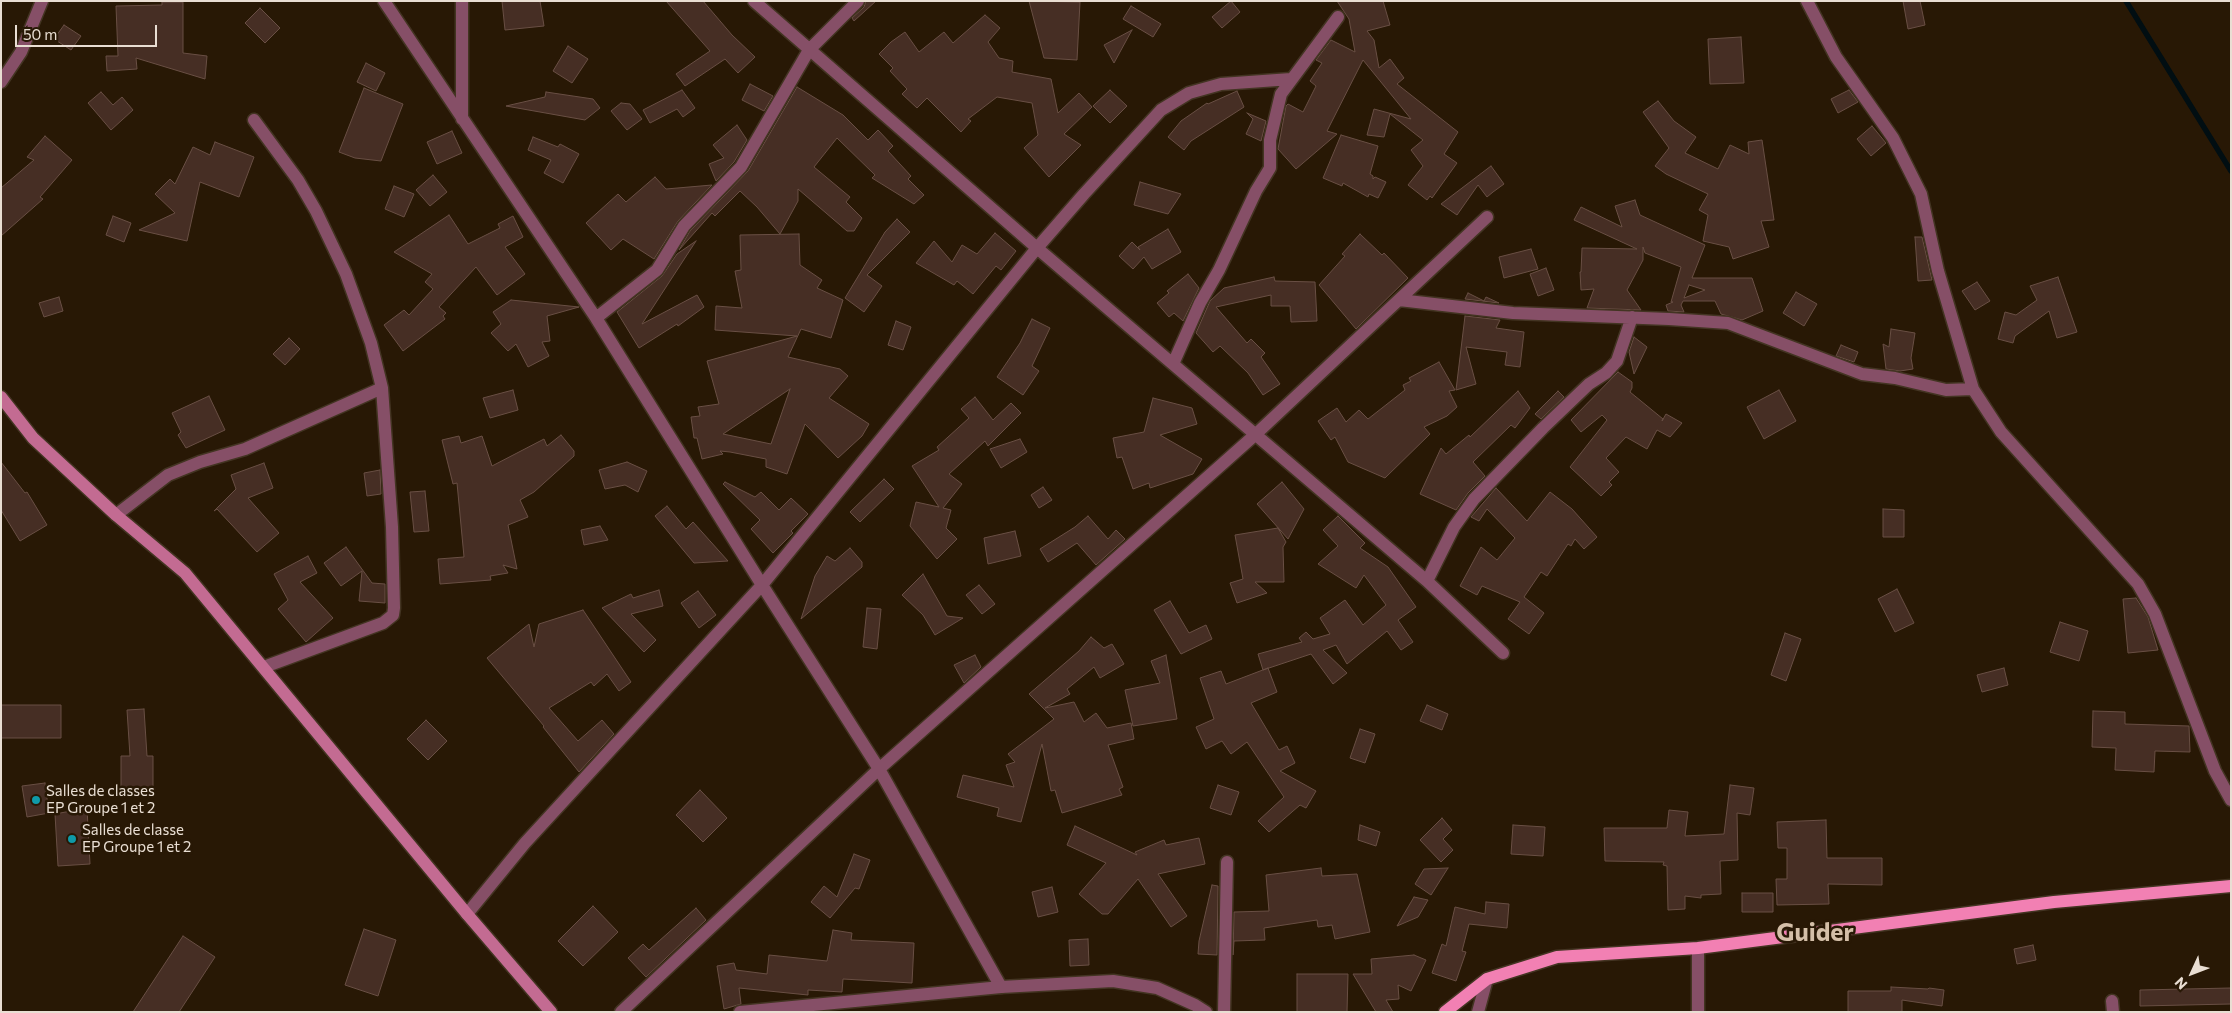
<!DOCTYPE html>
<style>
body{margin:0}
#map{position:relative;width:2232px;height:1013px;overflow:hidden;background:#281805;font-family:Commissioner,sans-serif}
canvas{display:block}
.frame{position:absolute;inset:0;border:2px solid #e9ded3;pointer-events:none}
.north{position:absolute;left:2167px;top:948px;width:50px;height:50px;-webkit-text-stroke:4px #281805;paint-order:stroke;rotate:227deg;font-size:14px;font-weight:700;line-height:20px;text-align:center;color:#e9ded3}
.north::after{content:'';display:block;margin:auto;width:18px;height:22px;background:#e9ded3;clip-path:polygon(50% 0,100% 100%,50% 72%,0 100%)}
.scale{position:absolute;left:15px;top:25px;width:142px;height:22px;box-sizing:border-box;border:2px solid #e9ded3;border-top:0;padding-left:6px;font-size:15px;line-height:18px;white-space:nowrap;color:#e9ded3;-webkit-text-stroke:4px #281805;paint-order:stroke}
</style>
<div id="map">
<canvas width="2232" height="1013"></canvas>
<div class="frame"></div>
<div class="north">N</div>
<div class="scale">50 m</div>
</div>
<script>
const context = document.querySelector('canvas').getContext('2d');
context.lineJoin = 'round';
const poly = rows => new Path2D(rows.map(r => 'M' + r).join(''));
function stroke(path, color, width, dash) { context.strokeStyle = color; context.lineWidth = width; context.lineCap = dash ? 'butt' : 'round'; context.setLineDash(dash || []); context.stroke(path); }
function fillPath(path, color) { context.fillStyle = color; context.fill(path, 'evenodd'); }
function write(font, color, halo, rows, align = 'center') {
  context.font = font + ' Commissioner,sans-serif'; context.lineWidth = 5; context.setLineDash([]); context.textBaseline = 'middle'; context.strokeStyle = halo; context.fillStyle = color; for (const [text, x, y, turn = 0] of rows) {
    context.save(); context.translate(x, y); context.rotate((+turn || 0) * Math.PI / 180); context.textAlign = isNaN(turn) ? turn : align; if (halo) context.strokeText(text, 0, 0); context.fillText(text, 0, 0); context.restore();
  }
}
stroke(poly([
 [2126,1,2231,171]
]), '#010e12', 5.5);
const building = poly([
 [502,1,540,1,544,26,505,30,502,1],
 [666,1,703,1,732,35,755,57,738,73,725,59,685,86,676,74,710,51,666,1],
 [866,1,876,1,854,21,852,18,864,7,866,1],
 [1029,1,1080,2,1077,60,1044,58,1029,1],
 [1231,1,1240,12,1222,28,1212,17,1231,1],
 [1337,1,1383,1,1390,25,1367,31,1374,40,1379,68,1390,59,1404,78,1397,84,1458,132,1444,154,1457,163,1432,198,1430,196,1427,200,1408,185,1423,166,1411,150,1423,140,1390,114,1384,137,1367,135,1374,109,1411,119,1363,60,1327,131,1337,134,1296,169,1278,149,1286,106,1288,104,1303,112,1316,86,1310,81,1322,63,1316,60,1331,40,1355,52,1349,19,1337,1],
 [1903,1,1920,1,1925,25,1908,29,1903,1],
 [162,2,183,2,183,53,207,56,205,79,136,58,137,69,107,71,106,56,118,56,116,6,162,5,162,2],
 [1131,6,1161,24,1153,37,1123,19,1131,6],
 [260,8,280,28,265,43,245,23,260,8],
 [985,15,1000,28,988,42,999,58,1013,61,1012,72,1051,79,1058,113,1079,93,1092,107,1064,134,1081,145,1049,177,1024,148,1038,135,1032,103,997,97,968,119,971,121,961,132,927,98,917,108,902,94,907,89,890,71,893,68,879,54,891,42,905,32,919,52,944,32,953,43,985,15],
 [64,25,81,36,71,50,54,39,64,25],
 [1132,30,1114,63,1104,45,1132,30],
 [1741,37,1744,83,1710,84,1708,39,1741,37],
 [568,46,588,59,572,83,553,71,568,46],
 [366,63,385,73,376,91,357,82,366,63],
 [750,84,773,96,764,111,742,100,750,84],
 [797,87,843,115,868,140,878,130,893,146,888,151,911,176,908,179,924,195,914,204,872,178,875,175,837,138,814,167,850,197,846,202,862,218,854,231,847,231,798,189,798,201,780,234,757,207,740,191,715,216,712,213,679,250,690,231,748,171,797,87],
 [364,88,403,104,381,161,355,158,339,152,364,88],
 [682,90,695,108,683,117,677,109,650,123,643,110,682,90],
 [1110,90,1127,106,1110,123,1093,106,1110,90],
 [1849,90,1858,102,1838,113,1831,99,1849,90],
 [1237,91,1244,107,1191,141,1184,150,1168,137,1181,121,1207,103,1208,104,1237,91],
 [101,92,113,105,122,97,133,110,111,130,88,103,101,92],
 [546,92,593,99,600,108,585,120,506,106,545,97,546,92],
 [1658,101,1674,121,1696,137,1685,153,1718,169,1730,145,1749,154,1748,142,1762,140,1774,220,1761,221,1769,247,1733,259,1729,247,1703,241,1708,215,1699,210,1708,194,1666,174,1655,166,1669,148,1643,112,1658,101],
 [621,103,630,104,642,119,627,130,611,111,621,103],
 [1247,113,1266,121,1261,141,1246,134,1253,119,1247,113],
 [737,125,747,140,734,162,716,181,709,164,724,158,713,145,737,125],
 [1872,126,1886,143,1871,156,1857,139,1872,126],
 [452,131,462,153,437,164,427,142,452,131],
 [1341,135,1378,146,1370,174,1373,176,1373,179,1375,177,1386,182,1378,198,1369,194,1368,197,1343,183,1342,186,1323,178,1341,135],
 [45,136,72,160,40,197,43,199,1,236,1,188,34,160,27,157,45,136],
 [533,137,558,147,560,144,579,154,563,183,544,173,551,160,528,150,533,137],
 [215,142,254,157,239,197,200,182,187,241,139,230,175,213,155,194,170,179,175,184,193,147,210,155,215,142],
 [1491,166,1504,184,1493,192,1487,197,1478,185,1457,215,1441,204,1491,166],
 [433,175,447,192,430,206,416,190,433,175],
 [655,177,666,189,712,185,678,221,654,259,623,239,611,250,586,223,618,194,626,202,655,177],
 [1140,182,1181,194,1168,214,1134,205,1140,182],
 [394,186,414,194,404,217,385,209,394,186],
 [1635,200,1640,215,1705,245,1692,278,1752,278,1763,311,1742,320,1721,314,1715,301,1683,301,1681,305,1684,312,1668,311,1666,305,1673,302,1671,302,1681,267,1645,253,1643,247,1643,260,1627,290,1641,310,1587,308,1594,289,1581,290,1580,272,1581,272,1582,248,1637,249,1574,220,1581,207,1622,227,1615,206,1635,200],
 [1689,285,1705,290,1684,298,1689,285],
 [449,215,468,244,500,228,498,224,513,216,523,237,505,247,525,274,497,295,476,267,439,307,446,313,443,316,445,319,403,351,384,325,404,310,409,315,433,289,425,282,432,274,394,252,449,215],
 [113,216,131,223,124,242,106,235,113,216],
 [897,219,910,232,867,275,882,286,864,312,845,298,885,232,897,219],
 [1168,229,1181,252,1152,269,1144,257,1133,269,1119,256,1132,242,1140,250,1138,247,1168,229],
 [995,233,1016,251,1001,270,996,266,973,294,957,281,954,285,916,263,934,241,952,262,962,245,977,254,995,233],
 [799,234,800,265,822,280,817,288,843,300,831,338,801,329,788,357,840,369,848,376,829,398,869,424,862,436,838,458,805,424,787,474,766,467,766,459,730,452,720,451,723,454,702,459,697,438,694,438,691,417,700,416,698,407,719,404,707,361,797,336,715,330,716,306,742,308,735,271,741,270,740,235,799,234],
 [790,389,771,444,723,434,790,389],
 [1360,234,1382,255,1384,253,1408,278,1356,329,1319,285,1345,256,1342,254,1360,234],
 [1915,237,1922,237,1932,280,1918,281,1915,237],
 [696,241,642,324,697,295,704,307,678,326,677,324,639,348,617,312,662,276,677,254,696,241],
 [1531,249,1538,269,1504,278,1499,257,1531,249],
 [1546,268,1554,290,1538,296,1530,274,1546,268],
 [1188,274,1199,288,1183,321,1174,313,1169,317,1157,303,1169,293,1167,291,1188,274],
 [1274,277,1275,281,1315,282,1317,321,1291,322,1290,306,1271,306,1271,295,1216,307,1247,343,1251,339,1265,353,1261,357,1280,384,1263,395,1248,373,1220,346,1213,352,1196,333,1210,301,1224,288,1274,277],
 [2058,277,2077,332,2057,338,2049,311,2015,336,2013,343,1998,339,2005,312,2016,315,2037,300,2030,286,2058,277],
 [1977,282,1990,301,1975,310,1962,291,1977,282],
 [1796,292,1817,304,1804,326,1783,313,1796,292],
 [1468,293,1484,301,1486,297,1499,303,1465,299,1468,293],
 [59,297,63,311,44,317,39,303,59,297],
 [511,300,579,307,547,316,550,341,542,342,549,356,528,367,516,344,508,351,491,333,501,324,493,312,511,300],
 [1465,316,1500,320,1496,328,1524,332,1520,367,1505,365,1507,352,1466,347,1476,384,1456,390,1465,316],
 [1032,319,1050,328,1032,366,1039,371,1023,395,997,377,1020,343,1032,319],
 [896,321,911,327,903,350,888,345,896,321],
 [1891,329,1915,333,1911,358,1913,369,1900,371,1886,369,1883,344,1889,347,1891,329],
 [1634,337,1647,347,1634,374,1629,352,1634,337],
 [289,338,300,349,285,365,273,354,289,338],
 [1841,345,1858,352,1854,362,1836,356,1841,345],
 [1439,362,1455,390,1449,391,1457,407,1447,416,1424,427,1430,434,1385,478,1348,462,1335,437,1331,440,1318,421,1337,408,1346,422,1359,410,1368,419,1405,390,1403,385,1411,381,1409,378,1439,362],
 [1618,372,1632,382,1632,388,1630,392,1663,419,1662,421,1666,414,1682,423,1670,437,1657,430,1647,449,1626,437,1606,458,1619,472,1609,482,1612,485,1601,496,1570,467,1607,420,1602,415,1581,432,1571,420,1618,372],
 [513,390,518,410,490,418,483,398,513,390],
 [1779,390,1796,421,1764,439,1747,407,1779,390],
 [1518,391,1530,408,1515,428,1511,425,1473,462,1485,476,1468,493,1456,510,1420,494,1441,448,1446,454,1469,435,1470,437,1518,391],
 [1558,391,1564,397,1541,419,1535,414,1558,391],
 [209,396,225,430,186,448,178,435,181,432,172,413,209,396],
 [975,397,993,420,1011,403,1021,413,988,446,985,441,949,474,962,484,943,508,951,510,946,528,957,539,937,559,910,526,916,502,939,507,912,466,939,450,937,447,969,418,961,409,975,397],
 [1153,398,1192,408,1197,424,1160,435,1202,459,1193,474,1150,488,1149,483,1133,489,1122,457,1117,458,1113,438,1144,432,1153,398],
 [561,435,574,451,574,456,534,492,520,500,528,517,508,525,517,569,503,565,508,573,490,576,491,580,440,584,438,559,464,557,457,483,453,484,442,440,459,436,461,443,482,436,492,466,544,439,547,446,561,435],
 [1020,439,1027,452,1001,468,990,449,1020,439],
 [1,462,25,493,27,492,47,525,20,541,1,510,1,462],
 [627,462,647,471,638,492,625,485,605,489,599,470,627,462],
 [264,463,273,488,248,498,279,533,257,552,217,509,214,511,236,489,231,475,264,463],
 [380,470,381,494,367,496,364,473,380,470],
 [884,479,894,489,860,522,850,512,884,479],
 [725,482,755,497,761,492,779,510,791,498,808,514,791,531,793,533,773,553,751,529,760,520,723,484,725,482],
 [1282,482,1304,509,1288,539,1257,504,1282,482],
 [1043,487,1052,500,1039,508,1031,495,1043,487],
 [1496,488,1527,521,1550,492,1572,509,1597,537,1584,549,1575,539,1571,546,1568,544,1547,576,1541,572,1524,597,1544,613,1529,634,1508,619,1520,602,1482,586,1477,595,1460,586,1481,547,1497,560,1515,538,1487,509,1479,521,1471,517,1496,488],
 [425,491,429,531,414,532,410,492,425,491],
 [667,506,686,529,693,522,728,561,694,563,655,516,667,506],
 [1883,509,1904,510,1904,537,1883,537,1883,509],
 [1088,516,1108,539,1116,530,1125,539,1096,565,1077,543,1048,562,1040,549,1075,527,1088,516],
 [1338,516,1365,543,1360,548,1388,567,1416,607,1398,620,1413,642,1401,650,1387,631,1347,664,1336,645,1323,650,1347,673,1333,684,1311,654,1263,670,1258,654,1302,642,1299,638,1306,632,1313,639,1330,634,1320,618,1345,600,1363,625,1386,605,1364,575,1356,588,1318,564,1338,546,1323,530,1338,516],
 [600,526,608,540,584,545,581,530,600,526],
 [1278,528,1286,542,1283,547,1284,582,1255,582,1267,593,1237,603,1230,583,1243,579,1235,535,1278,528],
 [1015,531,1021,556,988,564,984,538,1015,531],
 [346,547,372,583,385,584,385,603,359,601,362,571,341,586,324,563,346,547],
 [850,548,862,562,862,567,801,619,815,576,827,556,835,561,850,548],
 [308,556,317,573,300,582,333,618,306,642,278,609,288,600,274,574,308,556],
 [923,574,947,616,963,618,935,635,923,615,902,595,923,574],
 [979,585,995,604,982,614,966,595,979,585],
 [1897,589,1914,623,1895,632,1878,599,1897,589],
 [659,590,663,606,631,614,656,640,644,652,602,608,631,594,633,598,659,590],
 [698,591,716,615,699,628,681,603,698,591],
 [2136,598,2148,617,2158,650,2128,653,2123,599,2136,598],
 [1170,601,1189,633,1206,625,1212,639,1181,654,1154,610,1170,601],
 [867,608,881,609,877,649,863,647,867,608],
 [583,610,631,682,619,691,607,674,594,686,591,682,549,708,578,741,602,720,614,734,579,772,543,727,544,726,487,658,529,624,534,647,539,624,583,610],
 [2060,622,2088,631,2079,661,2050,652,2060,622],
 [1785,633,1801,639,1786,681,1771,675,1785,633],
 [1091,637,1104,648,1112,644,1124,664,1100,678,1094,667,1067,689,1070,694,1045,708,1074,702,1084,722,1096,713,1107,728,1131,723,1134,739,1108,745,1123,787,1119,789,1122,795,1062,813,1055,790,1051,791,1042,744,1021,822,997,816,999,808,957,797,963,775,1014,787,1006,765,1015,762,1008,754,1054,719,1029,694,1079,651,1091,637],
 [975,655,981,667,964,683,954,665,975,655],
 [1166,655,1177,719,1133,726,1125,690,1160,683,1151,661,1166,655],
 [1268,668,1277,692,1251,703,1279,750,1287,746,1295,763,1280,771,1316,791,1306,808,1300,805,1269,832,1258,821,1284,797,1247,742,1231,754,1222,741,1206,749,1196,727,1214,719,1200,678,1221,671,1226,684,1268,668],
 [2004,668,2008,685,1982,692,1977,675,2004,668],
 [1,705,61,705,61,738,1,738,1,705],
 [1427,705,1448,714,1442,730,1420,721,1427,705],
 [144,709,147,756,153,756,153,790,121,790,121,756,130,756,127,710,144,709],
 [2093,711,2125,712,2125,724,2189,726,2190,752,2155,751,2154,772,2115,770,2116,748,2092,747,2093,711],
 [426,720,447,741,428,760,407,739,426,720],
 [1360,729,1375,734,1365,763,1350,758,1360,729],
 [45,783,49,813,27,817,22,786,45,783],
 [1218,785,1239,792,1231,815,1210,808,1218,785],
 [1730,785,1754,788,1750,815,1737,813,1738,860,1720,861,1721,894,1701,895,1701,898,1685,896,1685,909,1668,910,1667,866,1663,865,1664,862,1605,861,1604,828,1667,828,1669,810,1688,812,1685,836,1724,834,1730,785],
 [700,790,727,818,703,842,676,815,700,790],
 [87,808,90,864,58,866,55,814,87,808],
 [1442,818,1452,830,1443,839,1453,850,1441,862,1420,840,1442,818],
 [1826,820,1827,858,1882,858,1882,885,1828,884,1829,904,1777,905,1776,879,1787,879,1787,848,1778,848,1777,822,1826,820],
 [1360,825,1380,832,1376,846,1358,840,1360,825],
 [1513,825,1545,827,1543,856,1511,854,1513,825],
 [1075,826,1137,855,1135,852,1164,840,1166,845,1199,838,1205,864,1158,874,1187,916,1171,927,1138,879,1108,914,1102,914,1079,894,1106,863,1067,845,1075,826],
 [854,854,870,860,859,889,855,888,830,918,811,902,824,886,837,897,854,854],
 [1321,868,1322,876,1357,874,1370,932,1335,939,1332,925,1318,927,1317,920,1264,928,1265,940,1234,941,1233,955,1234,912,1269,911,1266,875,1321,868],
 [1448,868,1431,895,1415,884,1424,869,1448,868],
 [1212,885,1218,886,1217,955,1198,954,1199,941,1212,885],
 [1052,887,1058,912,1038,917,1032,892,1052,887],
 [1742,893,1773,893,1773,912,1742,912,1742,893],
 [1414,897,1428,900,1418,917,1397,926,1414,897],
 [1486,902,1509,904,1507,928,1469,924,1462,951,1466,952,1456,981,1432,973,1442,944,1446,946,1455,907,1485,914,1486,902],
 [593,906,618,932,583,966,558,941,593,906],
 [696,908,706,920,646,977,628,958,643,944,649,950,696,908],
 [364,929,396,940,378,996,345,985,364,929],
 [833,930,852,933,851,940,914,943,912,983,843,979,842,992,808,990,808,995,739,988,741,1004,724,1009,717,966,734,963,736,970,767,974,769,955,827,961,833,930],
 [183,936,215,957,179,1012,133,1012,183,936],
 [1088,939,1089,965,1070,966,1069,940,1088,939],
 [2033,945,2036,960,2017,964,2014,949,2033,945],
 [1414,955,1426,960,1411,991,1398,985,1399,999,1386,1000,1393,1012,1376,1012,1353,974,1372,974,1371,959,1414,955],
 [1297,974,1348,974,1347,1012,1297,1012,1297,974],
 [1891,987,1928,989,1929,988,1944,990,1942,1006,1902,1000,1902,1012,1848,1012,1848,991,1891,991,1891,987],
 [2231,988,2231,1004,2140,1006,2140,990,2231,988]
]);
fillPath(building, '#462e24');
stroke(building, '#694f44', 1);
const minor = poly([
 [384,1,596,318,762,585,879,769,1001,987],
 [754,1,1037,248,1427,581,1503,653],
 [1807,1,1836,57,1893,138,1921,194,1938,271,1973,389,2001,432,2138,584,2155,614,2215,771,2231,800],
 [1,82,21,52,42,1],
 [462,119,462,1],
 [254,120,298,180,316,211,346,274,371,343,382,388,392,527,394,608,393,615,383,623,264,667],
 [1399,300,1513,313,1669,319,1728,323,1862,374,1895,378,1946,390,1973,389],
 [596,318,657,270,684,226,741,167,809,50,858,1],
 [1173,364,1200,303,1219,270,1256,191,1270,168,1270,140,1281,94,1338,17],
 [116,515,168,475,200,462,245,449,382,388],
 [1427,581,1454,527,1474,499,1543,428,1589,384,1606,373,1617,361,1632,317],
 [467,914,525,843,762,585,1037,248,1084,194,1161,110,1189,93,1221,84,1291,79],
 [2112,1001,2113,1012],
 [621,1012,879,769,1256,434,1487,217],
 [1224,1012,1227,862],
 [1478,1012,1487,979],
 [1698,1012,1698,948]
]);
const tertiary = poly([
 [740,1012,1001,987,1113,981,1157,988,1195,1005,1206,1012]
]);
const secondary = poly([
 [1,397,33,438,116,515,185,573,467,914,551,1012]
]);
const primary = poly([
 [1445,1012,1487,979,1557,957,1698,948,2054,902,2231,886]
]);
stroke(minor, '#433422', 15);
stroke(tertiary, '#433422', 15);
stroke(secondary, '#433422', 15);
stroke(primary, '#433422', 15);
stroke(minor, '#864f67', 12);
stroke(tertiary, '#864f67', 12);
stroke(secondary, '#c36b92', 12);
stroke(primary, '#f280b3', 12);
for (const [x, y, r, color] of [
 [36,800,5,"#0f9aa8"],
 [72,839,5,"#0f9aa8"]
]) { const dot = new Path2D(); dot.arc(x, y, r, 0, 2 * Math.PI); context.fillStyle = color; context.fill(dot); stroke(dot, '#281805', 2); }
write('15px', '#e9ded3', '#281805', [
 ["Salles de classes",46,791],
 ["EP Groupe 1 et 2",46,808],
 ["Salles de classe",82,830],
 ["EP Groupe 1 et 2",82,847]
], 'left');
write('bold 25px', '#d4bfa8', '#281805', [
 ["Guider",1815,933]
]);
</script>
